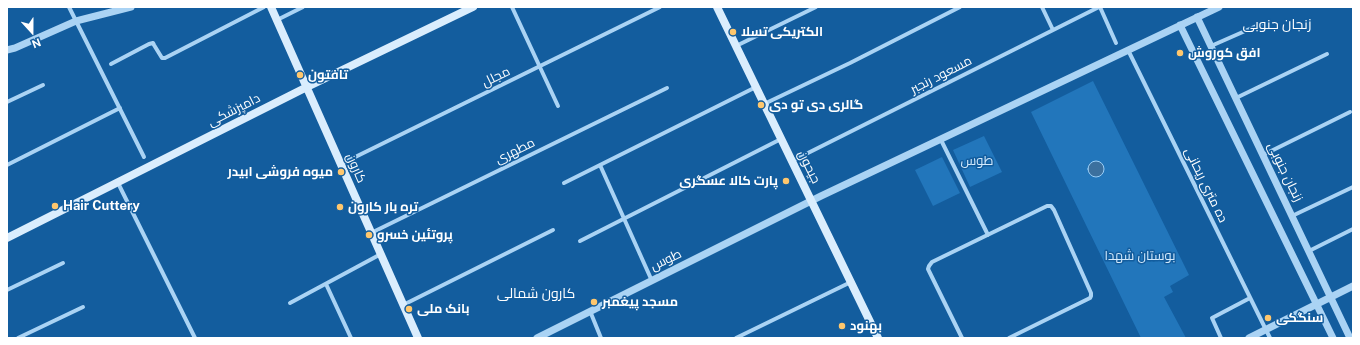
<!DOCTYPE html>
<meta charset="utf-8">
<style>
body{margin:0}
#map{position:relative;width:1360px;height:345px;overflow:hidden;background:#135d9e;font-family:"Public Sans",sans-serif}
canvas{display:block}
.frame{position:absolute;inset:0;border:8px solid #fff;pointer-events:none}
.north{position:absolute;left:12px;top:12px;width:40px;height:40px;-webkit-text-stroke:3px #135d9e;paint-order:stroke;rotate:159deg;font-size:11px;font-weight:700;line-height:16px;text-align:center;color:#fff}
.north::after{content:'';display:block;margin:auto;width:14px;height:18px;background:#fff;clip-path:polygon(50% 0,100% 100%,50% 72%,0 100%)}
</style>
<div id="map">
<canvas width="1360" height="345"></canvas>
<div class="frame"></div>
<div class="north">N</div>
</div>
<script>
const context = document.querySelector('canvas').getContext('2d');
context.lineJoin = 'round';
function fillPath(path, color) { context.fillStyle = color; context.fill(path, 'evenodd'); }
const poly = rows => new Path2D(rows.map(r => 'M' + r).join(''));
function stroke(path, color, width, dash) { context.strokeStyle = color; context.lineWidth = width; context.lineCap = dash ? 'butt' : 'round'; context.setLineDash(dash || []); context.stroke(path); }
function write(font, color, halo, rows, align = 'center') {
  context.font = font + ' "Public Sans",Cairo,sans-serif'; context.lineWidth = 3; context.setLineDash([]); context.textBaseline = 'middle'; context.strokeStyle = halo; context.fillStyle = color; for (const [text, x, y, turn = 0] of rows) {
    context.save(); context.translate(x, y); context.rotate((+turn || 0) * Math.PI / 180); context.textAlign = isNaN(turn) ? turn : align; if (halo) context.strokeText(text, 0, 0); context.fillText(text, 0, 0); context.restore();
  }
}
fillPath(poly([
 [1093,81,1189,275,1170,286,1173,292,1164,297,1186,338,1141,338,1031,112],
 [984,136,1002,172,970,187,953,150],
 [942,157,960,193,933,206,915,170]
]), '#2276bb');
const water = poly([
 '1088 169a8 8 0 1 1 16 0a8 8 0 1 1-16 0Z'
]);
fillPath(water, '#3c709e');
stroke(water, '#9ccff7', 1);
stroke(poly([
 [69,7,144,157],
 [512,7,558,106],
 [1042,7,1053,30],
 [1100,7,1116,43],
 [277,20,303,7],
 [736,46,816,7],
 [1211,46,1261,24],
 [1128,50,1270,338],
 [111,64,149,44,153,43,154,45,162,58,165,58,264,7],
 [1236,98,1327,54],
 [7,102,43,85],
 [764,104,850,63,960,7],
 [941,140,988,235],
 [1263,155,1350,112],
 [792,161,1099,7],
 [341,164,660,7],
 [7,165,120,108],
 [600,165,652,281],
 [118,183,195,338],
 [564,183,756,87],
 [1292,216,1353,187],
 [371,233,667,88],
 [580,241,781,139],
 [1309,251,1353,229],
 [326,284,351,338],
 [7,290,63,263],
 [290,303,381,254],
 [403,305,553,230],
 [590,311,601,338],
 [18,338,83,307],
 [736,338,851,282],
 [962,338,928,269,929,266,932,262,1047,206,1051,206,1054,210,1091,293,1091,296,1090,298,1009,338],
 [1221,338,1212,318,1250,298]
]), '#aad3f4', 4);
stroke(poly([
 [1197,17,1350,338],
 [1180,25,1333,338],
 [7,50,15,48,76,21,131,7],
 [537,338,821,196,1219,7],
 [1249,338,1353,286]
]), '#aad3f4', 7);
stroke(poly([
 [271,7,418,338],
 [717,7,878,338],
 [7,238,307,87,473,7]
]), '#daedfd', 8);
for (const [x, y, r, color] of [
 [733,32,4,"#ffc76d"],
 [1180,53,4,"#ffc76d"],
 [300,75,4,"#ffc76d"],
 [761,105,4,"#ffc76d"],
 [341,172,4,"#ffc76d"],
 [786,181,4,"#ffc76d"],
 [55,206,4,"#ffc76d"],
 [340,207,4,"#ffc76d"],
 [369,235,4,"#ffc76d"],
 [594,302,4,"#ffc76d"],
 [409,309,4,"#ffc76d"],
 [1268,318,4,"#ffc76d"],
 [842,326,4,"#ffc76d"]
]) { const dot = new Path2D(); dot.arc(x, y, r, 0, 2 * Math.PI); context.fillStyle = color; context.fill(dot); stroke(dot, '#135d9e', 1.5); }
write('bold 13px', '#fff', '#135d9e', [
 ["الکتریکی تسلا",741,32],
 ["افق کوروش",1188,53],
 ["تافتون",308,75],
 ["گالری دی تو دی",769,105],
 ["میوه فروشی ابیدر",333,172,"right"],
 ["پارت کالا عسگری",778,181,"right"],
 ["Hair Cuttery",63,206],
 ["تره بار کارون",348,207],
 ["پروتئین خسرو",377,235],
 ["مسجد پیغمبر",602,302],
 ["بانک ملی",417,309],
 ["سنگکی",1276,318],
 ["بهنود",850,326]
], 'left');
write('13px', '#fff', '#135d9e', [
 ["مسعود رنجبر",941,75,-27],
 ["مجلل",496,77,-26],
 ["دامپزشکی",234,110,-27],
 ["مطهری",515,151,-26],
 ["جیحون",809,167,64],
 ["کارون",356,168,66],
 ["زنجان جنوبی",1285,172,64],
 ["ده متری ریحانی",1206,185,64],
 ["طوس",666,260,-26]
]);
write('13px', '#d3eafd', '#135d9e', [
 ["طوس",977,161],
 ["بوستان شهدا",1140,256]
]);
write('14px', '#fff', '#135d9e', [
 ["زنجان جنوبی",1277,25],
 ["کارون شمالی",536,294]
]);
</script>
